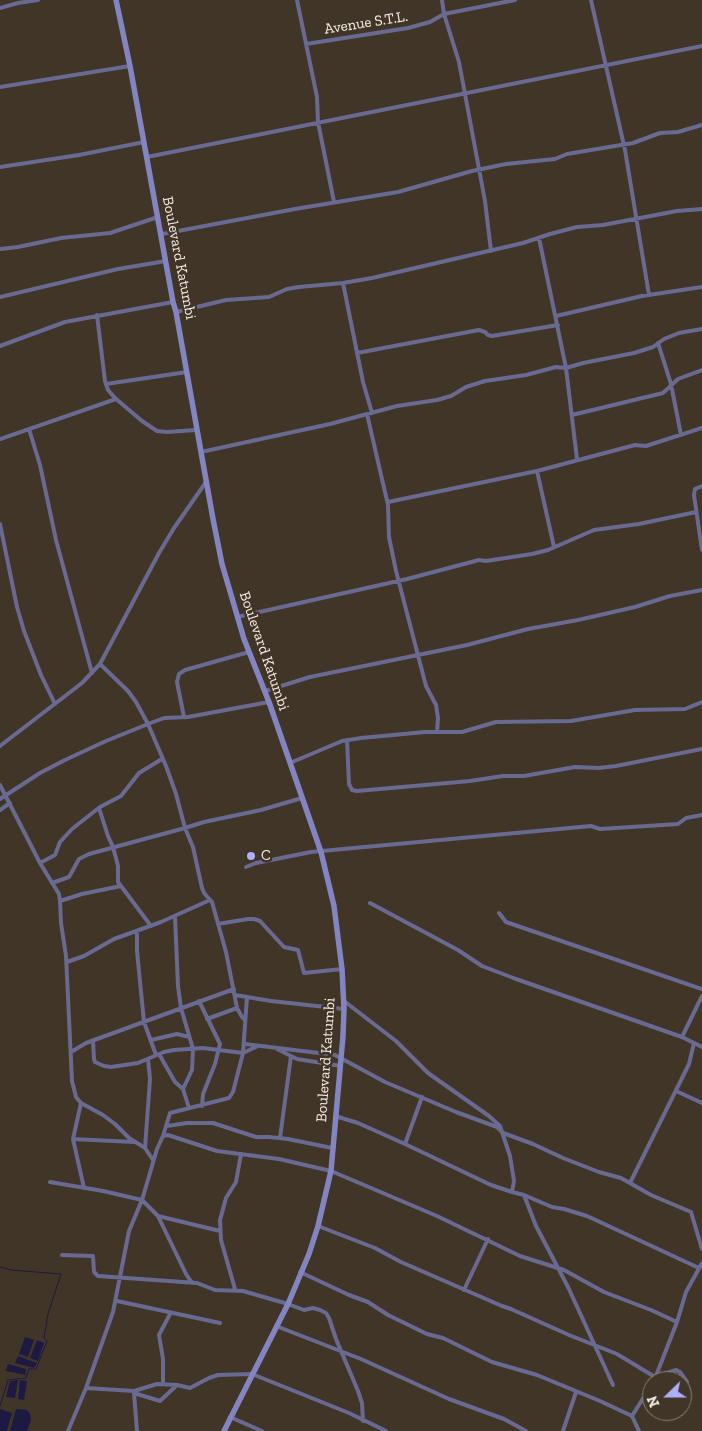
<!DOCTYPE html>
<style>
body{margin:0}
#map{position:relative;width:702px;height:1431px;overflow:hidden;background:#413528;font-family:"Zilla Slab",serif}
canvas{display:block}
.north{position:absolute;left:642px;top:1371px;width:50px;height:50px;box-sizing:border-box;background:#413528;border:1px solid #8a8074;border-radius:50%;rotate:248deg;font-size:14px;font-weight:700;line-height:20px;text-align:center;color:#f7f0e7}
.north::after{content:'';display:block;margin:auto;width:18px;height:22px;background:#acaffb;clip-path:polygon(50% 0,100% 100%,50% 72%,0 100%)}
</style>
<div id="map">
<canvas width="702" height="1431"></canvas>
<div class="north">N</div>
</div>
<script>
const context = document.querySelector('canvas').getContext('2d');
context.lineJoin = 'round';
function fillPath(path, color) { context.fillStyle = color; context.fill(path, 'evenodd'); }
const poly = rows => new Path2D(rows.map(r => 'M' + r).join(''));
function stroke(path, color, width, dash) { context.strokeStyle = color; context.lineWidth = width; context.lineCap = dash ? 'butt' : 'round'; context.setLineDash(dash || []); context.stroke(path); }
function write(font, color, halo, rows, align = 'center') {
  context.font = font + ' "Zilla Slab",serif'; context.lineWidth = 5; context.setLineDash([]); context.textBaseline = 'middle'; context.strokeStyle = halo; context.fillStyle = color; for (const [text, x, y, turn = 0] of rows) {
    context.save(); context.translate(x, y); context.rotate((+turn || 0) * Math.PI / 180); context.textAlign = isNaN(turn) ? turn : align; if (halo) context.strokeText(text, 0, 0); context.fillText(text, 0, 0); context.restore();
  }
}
fillPath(poly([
 [25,1337,34,1340,28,1357,19,1354],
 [37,1340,44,1343,38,1361,30,1358],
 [18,1356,37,1363,34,1368,15,1363],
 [8,1364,26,1369,25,1375,6,1371],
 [18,1380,15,1398,6,1397,10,1381],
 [20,1380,27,1381,24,1400,18,1399],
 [0,1409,12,1413,7,1431,0,1431],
 [16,1409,27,1410,30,1414,31,1420,27,1431,10,1431]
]), '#1c1943');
stroke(poly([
 [0,1267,11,1270,61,1274,48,1314,44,1338,47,1341,36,1369,29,1369,26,1378,8,1380,0,1406]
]), '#1c1943', 1);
stroke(poly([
 [297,0,317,97,318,122,334,202],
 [442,0,444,14,459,62,485,201,491,251],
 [591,0,625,150,649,295],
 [0,8,18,3,38,0],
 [306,44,408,28,430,22,444,14,515,0],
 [0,87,130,66],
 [147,157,702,46],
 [0,167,79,155,144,142],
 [162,234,295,209,398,192,472,171,506,164,555,159,567,154,633,143,660,133,678,132,702,125],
 [539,238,566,368,577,459],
 [0,249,18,247,61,238,110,233,158,217],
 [343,283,363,382,372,413],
 [0,297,118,269,166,261],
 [176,312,226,300,269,297,287,289,299,287,343,283,372,278,523,243,550,234,577,227,603,225,677,211,702,209],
 [97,315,105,381,108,390,115,398,142,421,157,431,167,432,196,430],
 [556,316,642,296,702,287],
 [658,343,671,384,681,435],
 [0,346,65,322,173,302],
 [357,353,479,330,485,332,488,335,492,336,558,325],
 [106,384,187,372],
 [367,414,388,505,389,537,396,571,426,686,436,705,438,718,437,732],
 [572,415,663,393,678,379,702,370],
 [29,429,40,465,56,540,92,673],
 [0,439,116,399],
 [201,452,330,424,397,406,437,400,451,396,466,387,485,381,526,375,556,367,566,368,583,363,634,353,653,347,664,339,679,333,702,329],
 [537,471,554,547],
 [702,486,695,489,694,495,702,550],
 [388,502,537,471,635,445,646,446,702,428],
 [0,524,17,607,24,631,41,675,55,704],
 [237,617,407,579,479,560,486,561,532,554,548,550,594,530,639,524,696,512],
 [100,664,128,691,136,702,148,724,166,766,176,794,185,828,193,847,202,888,204,893,212,902,226,952,237,1008,242,1017,245,1020],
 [265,691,310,677,467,645,528,629,578,620,635,607,670,596,702,590],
 [184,717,177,682,179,674,185,670,249,652],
 [347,740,349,784,352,790,357,791,470,781,503,776,524,776,575,767,599,768,616,766,702,749],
 [0,746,82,683,100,664,159,553,174,528,206,482],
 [290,763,342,741,361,738,425,732,462,732,496,722,571,721,635,710,685,709,702,702],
 [0,785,40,863,59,894,60,901,61,923,66,956,72,1081,76,1097,81,1103,103,1115,115,1124,129,1138,145,1148,153,1160],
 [0,799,40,773,65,760,106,741,148,724,164,718,188,717,269,702],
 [99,808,108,836,113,847,118,866,118,882,151,926],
 [0,810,10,803],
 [40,863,55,855,60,842,72,829,100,807,121,796,139,773,162,759],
 [246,867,256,863,311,852,591,826,600,829,678,824,686,818,702,815],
 [52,883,69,877,79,859,89,854,185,828,204,822,261,810,302,798],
 [60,901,82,894,121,886],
 [370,903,458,950,482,966,516,979,682,1037,702,1047],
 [499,913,506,922,702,989],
 [175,916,178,986,181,1008,193,1049,192,1070,183,1089],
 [218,924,248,919,254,919,260,921,284,947,298,950,304,973,342,969],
 [137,931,137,951,144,1022,156,1055],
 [67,962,84,956,114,939,161,922,210,900],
 [235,995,271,1001,344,1009],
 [199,1001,220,1044,215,1064,203,1094,202,1106],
 [344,1001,396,1041,428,1073,489,1116,500,1126,510,1156,514,1181,512,1192,524,1195,536,1226,568,1287,613,1385],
 [207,1019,237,1008],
 [682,1037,702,996],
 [151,1040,177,1034,189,1037],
 [93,1041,94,1059,95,1062,104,1066,111,1067,138,1063,164,1052,174,1050,203,1048,243,1053,247,997],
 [245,1044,335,1055,385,1082,456,1112,497,1127,503,1133,533,1144,563,1158,599,1172,621,1178,651,1195,691,1212,702,1249],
 [277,1049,297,1059,341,1066],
 [71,1052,86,1043,234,989],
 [159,1054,175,1082,183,1089,189,1108],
 [676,1091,702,1103],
 [81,1103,73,1139,84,1188],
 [335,1116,358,1123,405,1144,491,1185,512,1192],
 [167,1126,187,1123,213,1123,256,1137,269,1137,288,1139,332,1148],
 [163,1136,168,1135,217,1151,279,1159,331,1171,437,1216,520,1256,564,1270,604,1292,651,1310,677,1322],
 [280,1138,291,1056],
 [73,1139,134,1142],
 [405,1144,422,1097],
 [145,1148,150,1079,148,1059],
 [50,1182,103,1191,142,1200,158,1216,186,1274,192,1283],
 [630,1183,689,1064,694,1043],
 [524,1195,552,1207,564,1209,587,1216,699,1268],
 [158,1216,220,1231],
 [318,1226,375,1248,401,1262,502,1306,511,1309,569,1335,617,1354,655,1377,676,1370,680,1372,687,1382],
 [62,1255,93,1256,94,1272,98,1276,197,1283,215,1290,243,1291,288,1304,304,1310,313,1308,320,1310,326,1313,329,1318,336,1339,358,1391,362,1403,363,1421],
 [300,1272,349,1295,368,1302,388,1315,427,1334,443,1338,492,1362,537,1375,600,1401,632,1416,639,1431],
 [235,1289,221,1240,220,1220,226,1198,236,1182,241,1154],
 [464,1290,488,1239],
 [117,1301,220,1323],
 [276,1326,361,1359,449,1399,504,1419,526,1431],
 [654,1381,677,1322,686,1292,702,1263],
 [163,1384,163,1359,159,1335,170,1314],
 [86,1388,134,1391,157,1384,177,1385,190,1388,209,1378,218,1375,252,1374,349,1413,386,1431],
 [134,1393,160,1401,177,1385],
 [134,1393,137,1431],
 [632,1416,652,1384],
 [230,1417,262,1431],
 [68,1431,86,1388,113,1312,129,1231,142,1200,157,1149,163,1136,170,1113,229,1098,233,1092,243,1053,258,1046],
 [563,1431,576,1392]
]), '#686a91', 4);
stroke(poly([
 [116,0,130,66,173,302,176,312,213,519,222,564,244,639,269,702,321,852,334,906,342,969,344,1009,343,1036,331,1171,318,1226,309,1254,288,1304,224,1431]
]), '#8385c3', 5.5);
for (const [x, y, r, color] of [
 [251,856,5,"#acaffb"]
]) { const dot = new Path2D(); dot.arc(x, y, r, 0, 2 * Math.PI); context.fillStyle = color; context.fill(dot); stroke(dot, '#413528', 2); }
write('15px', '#f7f0e7', '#413528', [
 ["Avenue S.T.L.",366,23,-9],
 ["Boulevard Katumbi",179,258,79],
 ["Boulevard Katumbi",264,651,71],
 ["Boulevard Katumbi",326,1060,-86]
]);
write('15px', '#f7f0e7', '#413528', [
 ["C",261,856]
], 'left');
</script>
